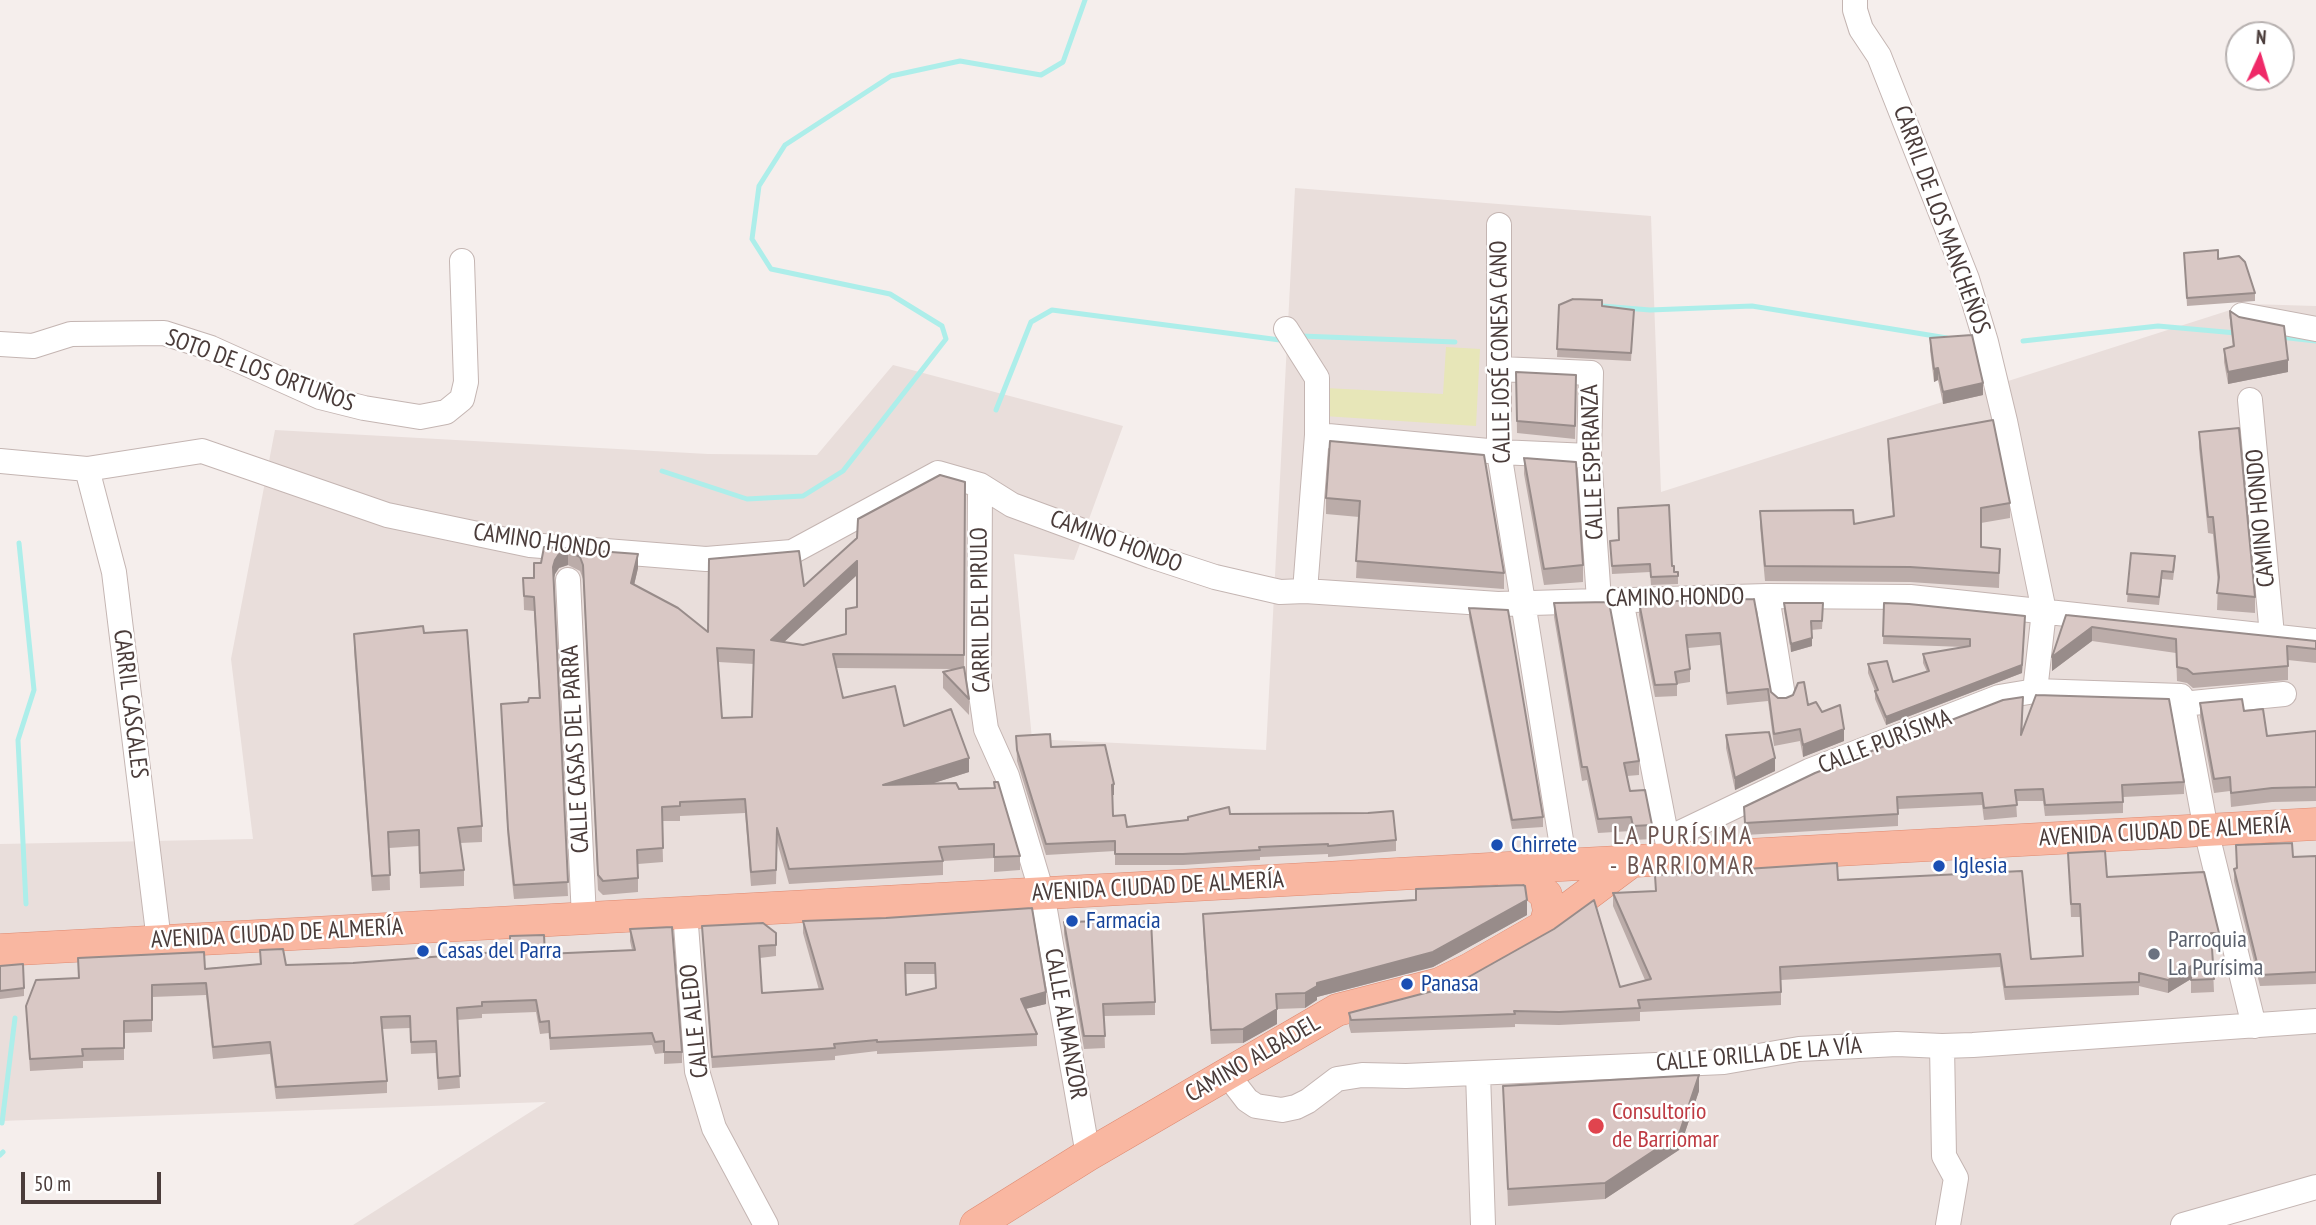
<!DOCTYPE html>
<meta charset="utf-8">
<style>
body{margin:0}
#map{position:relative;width:2316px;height:1225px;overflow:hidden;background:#f5eeec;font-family:"PT Sans Narrow",sans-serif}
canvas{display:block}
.north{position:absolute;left:2225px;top:21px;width:70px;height:70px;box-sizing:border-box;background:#fff;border:2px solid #b7b1b0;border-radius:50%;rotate:4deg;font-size:19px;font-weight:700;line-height:28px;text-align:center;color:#4a3c3a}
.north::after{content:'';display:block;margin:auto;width:24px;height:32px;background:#ef2968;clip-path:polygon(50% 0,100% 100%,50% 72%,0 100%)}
.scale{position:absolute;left:21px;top:1172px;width:140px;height:32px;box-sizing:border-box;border:4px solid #4a3c3a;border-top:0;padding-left:9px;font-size:21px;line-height:24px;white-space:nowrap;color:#4a3c3a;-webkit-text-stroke:5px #fff;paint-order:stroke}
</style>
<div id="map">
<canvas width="2316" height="1225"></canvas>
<div class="north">N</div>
<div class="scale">50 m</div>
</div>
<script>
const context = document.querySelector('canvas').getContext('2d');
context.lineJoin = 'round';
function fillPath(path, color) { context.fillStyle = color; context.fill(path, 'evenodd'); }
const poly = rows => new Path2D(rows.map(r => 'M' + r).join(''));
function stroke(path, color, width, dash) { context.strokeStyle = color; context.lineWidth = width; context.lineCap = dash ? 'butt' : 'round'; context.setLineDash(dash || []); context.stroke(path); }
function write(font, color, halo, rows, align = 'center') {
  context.font = font + ' "PT Sans Narrow",sans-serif'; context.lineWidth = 5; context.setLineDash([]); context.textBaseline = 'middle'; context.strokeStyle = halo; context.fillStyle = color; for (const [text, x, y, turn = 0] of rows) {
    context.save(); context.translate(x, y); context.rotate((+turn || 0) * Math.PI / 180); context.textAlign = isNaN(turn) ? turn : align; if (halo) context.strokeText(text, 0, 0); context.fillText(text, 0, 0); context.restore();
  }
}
fillPath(poly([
 [1295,188,1651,216,1661,492,2249,304,2316,306,2316,1187,2183,1225,353,1225,546,1102,0,1121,0,844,253,839,231,659,275,430,708,454,817,455,893,365,1123,426,1074,560,1014,554,1032,739,1266,750]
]), '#e9dedb');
fillPath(poly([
 [1446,347,1480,349,1476,426,1324,416,1325,388,1443,394]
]), '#e7e6b8');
stroke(poly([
 [1602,306,1650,310,1752,306,1947,338],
 [1301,336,1455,342],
 [2280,337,2316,341],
 [2023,341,2158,326,2236,333],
 [996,410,1031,322,1052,310,1280,340],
 [662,471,747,499,803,496,843,471,946,339,942,326,890,294,771,269,752,239,759,186,785,145,891,76,960,61,1041,75,1063,62,1085,0],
 [19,543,34,690,18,740,26,904],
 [2,1123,15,1018],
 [0,1155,3,1152]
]), '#adeeea', 5);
const minor = poly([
 [1855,0,1855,10,1861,29,1879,56,1967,279,1986,342,2005,421,2044,611,2035,691],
 [1499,225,1499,452,1565,865],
 [2242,315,2316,329],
 [1286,329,1317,378,1317,435,1305,591],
 [0,344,33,346,71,334,164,333,211,348,320,397,364,408,420,417,446,412,462,399,466,382,462,261],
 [1500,369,1591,373,1589,456,1599,600],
 [2250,400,2272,635],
 [1317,435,1499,452,1589,456],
 [0,461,87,469,202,451,387,515,530,545,706,559,792,552,938,473,980,485,1012,505,1151,556,1215,577,1280,592,1305,591,1498,604,1767,596,1910,597,2316,641],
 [87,469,114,572,159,941],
 [980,485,979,680,986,729,1007,776,1042,893,1088,1155],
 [568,580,584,918],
 [1767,596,1783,696],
 [1621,600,1670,855],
 [2182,704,2284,694],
 [1667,839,1809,771,1999,697,2035,691,2181,696,2206,830,2254,1026],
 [685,912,697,1071,714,1128,766,1225],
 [1942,1046,1944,1156,1956,1178,1948,1225],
 [1478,1073,1483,1225],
 [1227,1074,1247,1100,1256,1106,1282,1110,1296,1107,1308,1101,1337,1079,1362,1075,1406,1076,1724,1062,1799,1049,1897,1044,1942,1046,1973,1045,2316,1021],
 [2183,1225,2316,1187]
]);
const major = poly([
 [1504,870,1528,879,1546,895,1549,911,1545,926],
 [0,950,2316,824],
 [976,1225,1088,1155,1337,1010,1439,984,1470,969,1545,926,1632,861]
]);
stroke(minor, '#c4b5b2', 26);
stroke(major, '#df8a71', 33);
stroke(minor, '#fff', 24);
stroke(major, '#f9b7a1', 32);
fillPath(poly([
 [2184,253,2218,259,2255,293,2255,301,2187,306],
 [1559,305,1602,306,1634,310,1631,361,1557,357],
 [2230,311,2288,372,2228,384,2224,362,2224,349,2233,347,2230,324],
 [1930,338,1983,395,1943,404,1938,380,1934,382,1930,350],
 [1516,372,1576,375,1575,439,1517,433],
 [2199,432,2255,597,2255,613,2217,610,2218,584,2213,534,2208,533,2199,448],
 [1888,439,2010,503,2010,518,1981,523,1981,547,2000,549,1999,588,1910,582,1765,581,1760,526,1760,511,1854,524,1893,516,1888,454],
 [1330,441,1504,573,1504,589,1356,578,1359,517,1326,514,1326,498],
 [1524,458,1583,565,1583,582,1544,585,1524,474],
 [965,482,964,667,969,699,969,715,943,688,943,672,955,669,836,668,843,698,904,726,969,772,930,784,959,789,994,788,994,782,1020,856,1020,870,994,872,994,858,943,861,943,875,789,884,777,842,776,884,751,886,745,813,680,816,680,821,662,821,663,862,638,864,638,892,603,895,598,890,583,579,580,571,568,565,559,568,555,574,554,578,568,896,514,899,508,843,501,704,528,702,539,698,534,611,524,610,523,578,534,578,541,563,544,547,638,554,638,568,634,585,708,632,804,586],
 [857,575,857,607,846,634,803,645,784,642],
 [718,662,754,664,752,717,722,718],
 [1619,540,1672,566,1674,572,1678,572,1678,584,1651,585,1650,572,1612,574,1610,541],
 [2131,553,2175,564,2173,580,2162,579,2159,605,2127,602],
 [1754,599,1771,692,1778,698,1808,705,1822,712,1844,741,1803,757,1800,741,1774,746,1768,701,1727,705,1720,645,1688,648,1690,669,1690,682,1677,684,1677,696,1655,697,1639,615,1639,602],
 [1554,603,1639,761,1639,775,1627,776,1630,791,1652,825,1652,839,1633,840,1631,831,1598,833,1587,780,1582,781,1554,617],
 [1784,603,1823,611,1822,629,1811,630,1812,646,1791,652,1784,611],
 [1884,603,2025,624,2022,673,1886,725,1875,699,1875,691,1868,673,1868,664,1893,682,1927,672,1923,663,1923,654,1964,647,1883,644],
 [1469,608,1543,817,1543,827,1512,829,1469,617],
 [2066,615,2316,641,2316,663,2288,660,2288,680,2193,688,2187,683,2177,681,2176,653,2092,641,2052,671],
 [424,633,482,826,482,842,460,843,464,870,464,886,420,888,419,846,389,848,390,890,372,891,354,650,354,634],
 [2200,703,2244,711,2267,736,2316,731,2316,801,2272,802,2231,807,2230,791,2214,793,2200,717],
 [2023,708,2022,733,2184,782,2184,794,2123,797,2123,813,2045,816,2043,801,2016,801,2017,817,1984,820,1982,805,1898,809,1898,826,1745,835,1744,807],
 [1726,735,1775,771,1735,790,1726,748],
 [1016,736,1051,747,1114,795,1112,795,1113,816,1127,827,1230,814,1396,840,1396,851,1328,857,1328,854,1260,857,1260,860,1183,865,1115,865,1115,851,1046,855,1017,761],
 [2068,853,2107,877,2219,933,2219,946,2212,946,2214,992,2191,993,2191,979,2168,993,2139,986,2139,995,2005,1000,2000,967,1781,980,1781,1005,1640,1012,1640,1021,1559,1025,1515,1024,1515,1027,1351,1033,1349,1026,1349,1013,1465,985,1465,979,1620,987,1645,980,1613,906,1613,893,1655,891,1655,875,1838,880,2031,959,2082,956,2080,917,2071,917],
 [2316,856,2316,984,2260,986,2234,881,2234,869,2293,857],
 [1203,914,1527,915,1433,967,1317,997,1317,1000,1305,1008,1277,1009,1277,1024,1243,1043,1211,1044,1203,928],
 [886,918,1046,1004,1025,1009,1037,1034,1037,1046,877,1054,877,1051,835,1056,835,1060,712,1068,702,926,776,933,776,956,760,958,762,993,819,990,803,933,803,921],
 [905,974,935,974,935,988,906,995],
 [1064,922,1155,1002,1155,1015,1104,1016,1105,1048,1084,1049,1064,934],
 [630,929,682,1052,682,1063,664,1064,664,1053,655,1054,652,1045,550,1050,549,1033,540,1034,536,1012,482,1014,482,1018,457,1020,460,1088,438,1090,436,1053,411,1054,410,1028,382,1029,387,1081,387,1093,276,1099,270,1054,213,1059,206,995,152,997,152,1032,124,1033,124,1060,83,1061,83,1068,30,1071,26,1006,79,978,260,964,260,950,286,965,353,963,510,951,510,936,545,954,632,950,630,941],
 [0,966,24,988,24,996,0,999],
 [1503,1086,1699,1091,1679,1150,1605,1199,1508,1206]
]), '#bbaca9');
fillPath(poly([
 [2288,360,2288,372,2228,384,2228,372],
 [1938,368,1938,380,1934,382,1934,369],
 [1983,383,1983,395,1943,404,1943,392],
 [568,551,568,565,559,568,555,574,553,581,553,567,555,560,559,554],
 [638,554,638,568,631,598,631,583],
 [857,561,857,575,771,654,771,640],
 [2025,616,2022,673,1886,725,1886,717],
 [2092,627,2092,641,2052,671,2052,657],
 [1812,638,1812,646,1791,652,1791,644],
 [1844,729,1844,741,1803,757,1803,745],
 [969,758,969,772,883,799,883,785],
 [1775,758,1775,771,1735,790,1735,778],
 [1114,784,1114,795,1112,795,1112,785],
 [1527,900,1527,915,1433,967,1317,997,1317,1000,1305,1008,1305,993,1317,983],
 [2191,966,2191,979,2168,993,2168,980],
 [1046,992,1046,1004,1021,1010,1021,999],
 [1277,1009,1277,1024,1243,1043,1243,1029],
 [1699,1075,1699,1091,1679,1150,1605,1199,1605,1183]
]), '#988c8a');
const building = poly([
 [2218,250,2218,259,2239,256,2245,262,2255,293,2187,298,2184,253,2218,250],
 [1573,299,1602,300,1602,306,1634,310,1631,353,1557,349,1559,305,1573,299],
 [2230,311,2239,317,2284,326,2288,360,2228,372,2224,349,2234,346,2230,311],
 [1972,335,1983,383,1943,392,1938,368,1934,369,1930,338,1972,335],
 [1516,372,1576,375,1575,426,1517,421,1516,372],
 [1993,420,2010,503,1981,508,1981,547,2000,549,1999,573,1910,567,1765,566,1760,511,1853,510,1854,524,1894,516,1888,439,1993,420],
 [2239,428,2255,597,2217,593,2219,577,2213,517,2208,517,2199,432,2239,428],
 [1330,441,1484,455,1504,573,1356,561,1360,501,1326,498,1330,441],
 [1524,458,1576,462,1583,565,1544,569,1524,458],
 [940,475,965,482,964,655,833,654,843,698,895,686,904,726,951,709,969,758,883,785,956,783,959,789,995,788,994,782,998,782,1020,856,994,857,994,844,939,847,943,861,789,869,777,828,776,870,751,872,745,799,680,802,680,806,662,807,663,848,637,850,638,878,603,881,598,875,583,565,580,557,568,551,559,554,555,560,553,567,568,882,514,885,508,829,501,704,528,702,529,698,540,698,534,597,524,596,523,578,534,578,534,563,541,563,544,547,638,554,631,583,678,608,708,632,709,559,799,551,804,586,857,538,858,519,940,475],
 [857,561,857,607,846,609,846,634,803,645,771,640,857,561],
 [717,648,754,650,752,717,722,718,717,648],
 [1669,505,1672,566,1674,566,1674,572,1678,572,1678,576,1651,577,1650,564,1612,566,1610,541,1619,540,1618,508,1669,505],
 [2131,553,2175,556,2173,572,2162,571,2159,597,2127,594,2131,553],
 [1754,599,1771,692,1778,698,1786,698,1793,695,1798,683,1804,682,1808,705,1816,702,1822,712,1840,705,1844,729,1803,745,1800,729,1774,734,1768,689,1727,693,1720,633,1686,635,1690,669,1675,672,1677,684,1655,685,1639,602,1754,599],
 [1609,602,1639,761,1624,763,1630,791,1645,790,1652,825,1633,826,1631,817,1598,819,1587,767,1582,767,1554,603,1609,602],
 [1784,603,1823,603,1822,621,1811,621,1812,638,1791,644,1784,603],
 [1884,603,1909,604,2025,616,2022,665,1886,717,1875,691,1878,690,1868,664,1887,661,1893,682,1929,671,1923,654,1970,646,1970,639,1883,636,1884,603],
 [1469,608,1508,610,1543,817,1512,820,1469,608],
 [2066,615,2316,641,2316,649,2287,646,2288,666,2193,674,2187,669,2177,667,2176,639,2092,627,2052,657,2066,615],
 [423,626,424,633,467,630,482,826,458,828,464,870,420,873,419,830,388,832,390,875,372,876,354,634,423,626],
 [964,667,969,699,943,672,964,667],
 [2036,695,2169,699,2184,782,2122,785,2123,802,2045,805,2043,789,2015,790,2017,805,1984,808,1982,793,1897,797,1898,814,1745,823,1744,807,1815,773,2003,700,2023,697,2021,735,2036,695],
 [2242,699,2244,711,2263,709,2267,736,2316,731,2316,787,2272,788,2231,793,2230,777,2214,779,2200,703,2242,699],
 [1769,732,1775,758,1735,778,1726,735,1769,732],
 [1050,734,1051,747,1105,745,1114,784,1112,785,1113,816,1125,815,1127,827,1188,820,1188,817,1229,807,1230,814,1368,813,1393,811,1396,840,1328,846,1328,844,1259,847,1260,850,1183,854,1115,854,1115,841,1046,844,1017,750,1016,736,1050,734],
 [2292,843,2293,857,2316,856,2316,972,2260,975,2234,869,2237,868,2236,845,2292,843],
 [2105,851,2107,877,2204,872,2219,933,2211,933,2214,979,2191,980,2191,966,2168,980,2139,973,2139,982,2005,987,2000,954,1780,967,1781,992,1638,1000,1640,1008,1559,1012,1514,1011,1515,1014,1351,1020,1349,1013,1448,987,1466,985,1465,979,1554,929,1594,900,1620,987,1651,979,1613,893,1656,891,1655,875,1837,863,1838,880,2022,871,2031,959,2083,956,2080,904,2071,904,2068,853,2105,851],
 [1523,885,1525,886,1527,900,1433,952,1317,983,1317,986,1305,993,1276,994,1277,1009,1243,1029,1211,1030,1203,914,1416,900,1416,889,1523,885],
 [1032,908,1046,992,1021,999,1037,1034,877,1042,877,1040,834,1044,835,1048,712,1057,702,926,763,923,776,933,776,945,759,946,762,993,823,989,803,921,886,918,1032,908],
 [905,963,935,963,936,988,906,995,905,963],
 [1151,920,1155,1002,1103,1004,1105,1036,1084,1036,1064,922,1151,920],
 [672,927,682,1052,664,1052,664,1041,655,1042,652,1033,550,1038,549,1021,540,1022,536,1000,482,1002,482,1006,457,1008,460,1076,438,1078,436,1041,411,1042,410,1016,381,1017,387,1081,276,1087,270,1042,213,1047,206,983,152,985,152,1020,124,1021,124,1048,82,1049,83,1056,30,1059,26,1006,36,980,79,978,78,958,204,952,205,969,261,964,260,950,283,949,286,965,353,963,510,951,510,936,544,935,545,954,635,950,630,929,672,927],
 [23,964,24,988,0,991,0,966,23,964],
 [1699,1075,1679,1134,1605,1183,1508,1189,1503,1086,1699,1075]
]);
fillPath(building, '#d9c8c5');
stroke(building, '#988c8a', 2);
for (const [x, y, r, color] of [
 [1497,845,7,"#1a4fb4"],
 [1939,866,7,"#1a4fb4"],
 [1072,921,7,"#1a4fb4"],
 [423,951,7,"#1a4fb4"],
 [2154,954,7,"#6b7280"],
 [1407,984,7,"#1a4fb4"],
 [1596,1126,9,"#e0444e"]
]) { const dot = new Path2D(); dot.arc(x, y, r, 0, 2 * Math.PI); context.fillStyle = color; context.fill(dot); stroke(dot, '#fff', 2.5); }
write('24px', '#4a3c3a', '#fff', [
 ["CARRIL DE LOS MANCHEÑOS",1941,220,70],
 ["CALLE JOSÉ CONESA CANO",1501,352,-91],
 ["SOTO DE LOS ORTUÑOS",260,371,20],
 ["CALLE ESPERANZA",1593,462,-92],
 ["CAMINO HONDO",2261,518,-95],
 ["CAMINO HONDO",542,542,8],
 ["CAMINO HONDO",1116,542,20],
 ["CAMINO HONDO",1675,598,-1],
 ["CARRIL DEL PIRULO",981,610,-91],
 ["CARRIL CASCALES",130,704,83],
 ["CALLE PURÍSIMA",1885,742,-21],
 ["CALLE CASAS DEL PARRA",576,749,-93],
 ["AVENIDA CIUDAD DE ALMERÍA",2165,832,-3],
 ["AVENIDA CIUDAD DE ALMERÍA",1158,887,-3],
 ["AVENIDA CIUDAD DE ALMERÍA",277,934,-3],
 ["CALLE ALEDO",695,1021,-96],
 ["CALLE ALMANZOR",1065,1024,80],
 ["CALLE ORILLA DE LA VÍA",1759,1055,-5],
 ["CAMINO ALBADEL",1253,1059,-30]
]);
write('24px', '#164399', '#fff', [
 ["Chirrete",1511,845],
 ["Iglesia",1953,866],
 ["Farmacia",1086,921],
 ["Casas del Parra",437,951],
 ["Panasa",1421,984]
], 'left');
write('24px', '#5b616d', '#fff', [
 ["Parroquia",2168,940],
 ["La Purísima",2168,968]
], 'left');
write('24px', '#be3a42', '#fff', [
 ["Consultorio",1612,1112],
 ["de Barriomar",1612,1140]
], 'left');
context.letterSpacing = '2px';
write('26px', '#6c5551', '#fff', [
 ["LA PURÍSIMA",1683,837],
 ["- BARRIOMAR",1683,867]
]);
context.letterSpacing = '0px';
</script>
